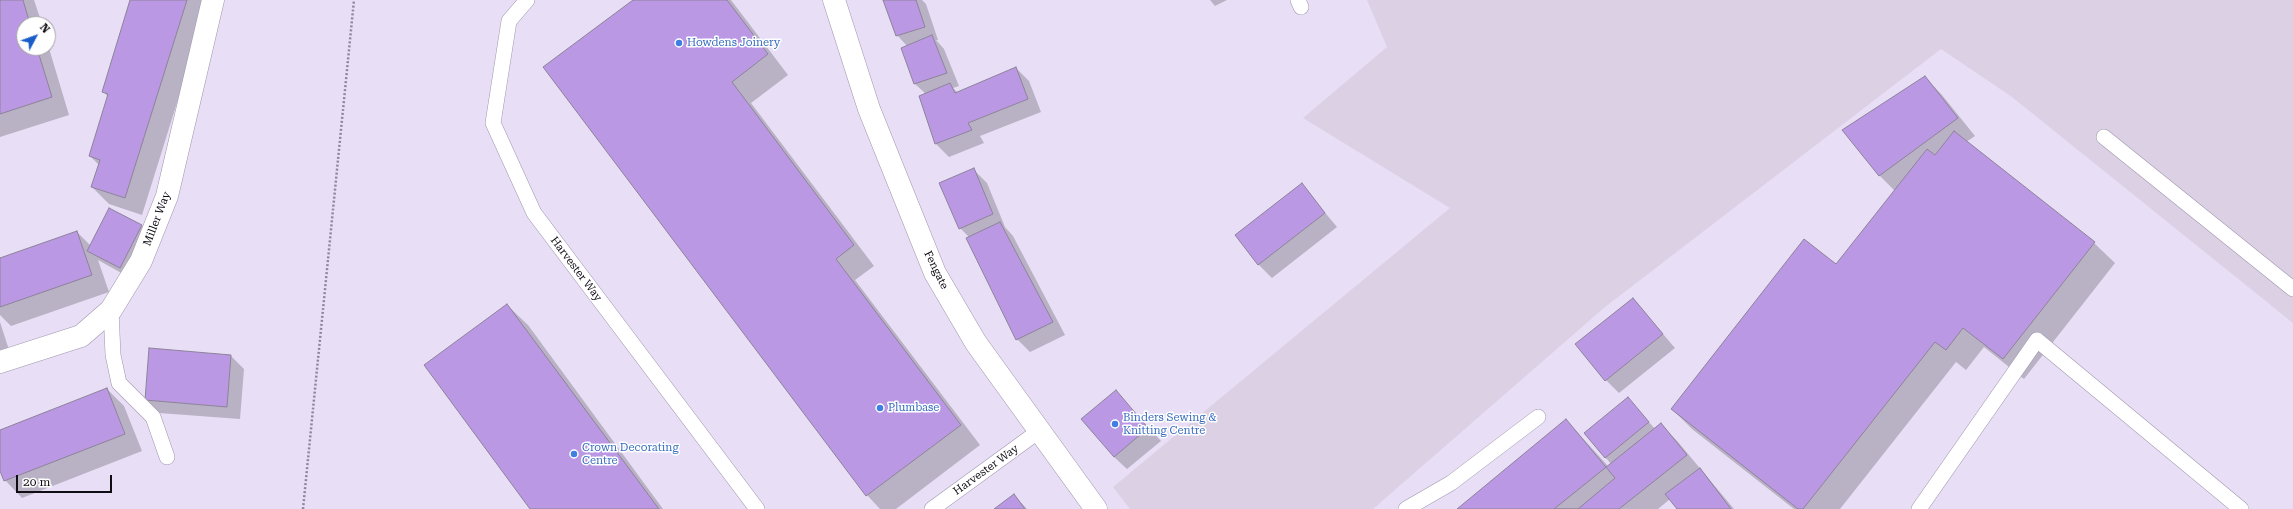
<!DOCTYPE html>
<style>
body{margin:0}
#map{position:relative;width:2293px;height:509px;overflow:hidden;background:#e8def6;font-family:"Roboto Serif",serif}
canvas{display:block}
.north{position:absolute;left:16px;top:16px;width:40px;height:40px;box-sizing:border-box;background:#fff;border:1px solid #9f9ea1;border-radius:50%;rotate:49deg;font-size:11px;font-weight:700;line-height:16px;text-align:center;color:#100c14}
.north::after{content:'';display:block;margin:auto;width:14px;height:18px;background:#1b5dc8;clip-path:polygon(50% 0,100% 100%,50% 72%,0 100%)}
.scale{position:absolute;left:16px;top:475px;width:96px;height:18px;box-sizing:border-box;border:2px solid #100c14;border-top:0;padding-left:5px;font-size:12px;line-height:14px;white-space:nowrap;color:#100c14;-webkit-text-stroke:3px #fff;paint-order:stroke}
</style>
<div id="map">
<canvas width="2293" height="509"></canvas>
<div class="north">N</div>
<div class="scale">20 m</div>
</div>
<script>
const context = document.querySelector('canvas').getContext('2d');
context.lineJoin = 'round';
function fillPath(path, color) { context.fillStyle = color; context.fill(path, 'evenodd'); }
const poly = rows => new Path2D(rows.map(r => 'M' + r).join(''));
function stroke(path, color, width, dash) { context.strokeStyle = color; context.lineWidth = width; context.lineCap = dash ? 'butt' : 'round'; context.setLineDash(dash || []); context.stroke(path); }
function write(font, color, halo, rows, align = 'center') {
  context.font = font + ' "Roboto Serif",serif'; context.lineWidth = 3; context.setLineDash([]); context.textBaseline = 'middle'; context.strokeStyle = halo; context.fillStyle = color; for (const [text, x, y, turn = 0] of rows) {
    context.save(); context.translate(x, y); context.rotate((+turn || 0) * Math.PI / 180); context.textAlign = isNaN(turn) ? turn : align; if (halo) context.strokeText(text, 0, 0); context.fillText(text, 0, 0); context.restore();
  }
}
fillPath(poly([
 [1367,0,2293,0,2293,323,2012,97,1941,49,1605,307,1373,509,1130,509,1113,487,1450,208,1303,118,1387,47]
]), '#dcd0e4');
fillPath(poly([
 [0,0,34,0,42,24,24,24,24,48,48,48,48,45,69,115,0,137],
 [131,0,209,0,142,215,109,204,92,187,99,165,90,156,108,97,103,91],
 [634,0,731,0,788,75,751,103,874,266,855,280,980,445,896,509,880,509,867,495],
 [885,0,922,0,926,4,938,40,936,40,944,49,959,86,953,88,958,93,1016,68,1029,81,1041,112,980,136,984,143,949,157,936,144,920,96,926,94,915,84,902,48,907,46,897,35],
 [1210,0,1227,0,1215,6],
 [1925,77,1942,95,1975,136,1966,142,2094,243,2115,263,2024,379,1984,347,1966,370,1956,362,1840,509,1794,509,1692,429,1672,409,1836,266,1895,191,1880,176,1844,131],
 [974,170,987,183,1005,227,1013,236,1065,335,1030,352,1017,339,969,237,960,228],
 [1302,185,1337,227,1272,278,1259,265,1236,235],
 [109,209,142,226,154,239,134,280,98,260,109,292,11,326,0,315,0,259,77,232,91,246],
 [1633,299,1675,348,1619,393,1606,380],
 [507,305,528,325,663,509,531,509],
 [0,322,9,350,0,353],
 [231,356,244,369,240,419,159,413,146,400],
 [107,389,124,406,142,451,22,498,5,480,0,468,0,431],
 [1116,392,1161,441,1127,469,1114,457],
 [1628,398,1655,429,1661,424,1678,442,1734,509,1678,509,1670,499,1658,509,1459,509,1566,420,1608,466,1611,464,1585,433],
 [1014,495,1027,509,995,509]
]), '#0003');
const building = poly([
 [0,0,23,0,30,24,24,24,24,48,37,48,52,97,0,114,0,0],
 [130,0,187,0,125,198,91,187,100,160,89,156,108,94,102,92,130,0],
 [633,0,727,0,768,54,732,82,854,245,836,259,961,425,866,496,543,67,633,0],
 [883,0,916,0,925,27,896,36,883,0],
 [932,35,947,73,914,84,901,48,932,35],
 [1016,67,1028,99,968,123,972,130,935,144,919,96,950,83,955,93,1016,67],
 [1925,76,1958,118,1879,176,1842,130,1925,76],
 [1954,131,2095,242,2003,359,1963,328,1946,350,1935,342,1803,509,1798,509,1671,409,1804,239,1836,264,1927,149,1935,155,1954,131],
 [974,168,993,214,959,229,939,183,974,168],
 [1302,183,1325,213,1258,265,1235,235,1302,183],
 [109,208,142,225,120,268,87,251,109,208],
 [1000,222,1053,322,1016,340,966,238,1000,222],
 [77,231,92,275,0,307,0,258,77,231],
 [1633,298,1663,334,1605,381,1575,344,1633,298],
 [507,304,659,509,530,509,424,365,507,304],
 [149,348,231,355,227,407,145,400,149,348],
 [107,388,125,434,4,481,0,471,0,430,107,388],
 [1116,390,1148,428,1114,457,1081,419,1116,390],
 [1628,397,1649,422,1605,458,1584,433,1628,397],
 [1566,419,1615,478,1578,509,1457,509,1566,419],
 [1661,423,1687,455,1619,509,1554,509,1661,423],
 [1700,468,1731,509,1677,509,1665,494,1700,468],
 [1014,494,1025,509,994,509,1014,494]
]);
fillPath(building, '#bb98e4');
stroke(building, '#8c8398', 1);
const service = poly([
 [527,0,509,21,493,123,534,213,757,509],
 [1298,0,1301,7],
 [2104,137,2293,289],
 [111,310,113,355,119,383,153,417,167,457],
 [932,509,1039,431],
 [1406,509,1451,483,1538,417],
 [1919,509,2037,340,2241,509]
]);
const minor = poly([
 [0,362,81,336,111,310,141,261,167,196,213,0]
]);
const tertiary = poly([
 [834,0,869,109,935,273,976,343,1096,509]
]);
stroke(service, '#9f96ac', 16);
stroke(minor, '#9f96ac', 23);
stroke(tertiary, '#9f96ac', 23);
stroke(poly([
 [303,509,354,0]
]), '#8f8799', 2.5, [2, 2]);
stroke(service, '#fff', 15);
stroke(minor, '#fff', 22);
stroke(tertiary, '#fff', 22);
for (const [x, y, r, color] of [
 [679,43,4,"#3f7fe0"],
 [880,408,4,"#3f7fe0"],
 [1115,424,4,"#3f7fe0"],
 [574,454,4,"#3f7fe0"]
]) { const dot = new Path2D(); dot.arc(x, y, r, 0, 2 * Math.PI); context.fillStyle = color; context.fill(dot); stroke(dot, '#fff', 1.5); }
write('11px', '#366cbe', '#fff', [
 ["Howdens Joinery",687,43],
 ["Plumbase",888,408],
 ["Binders Sewing &",1123,418],
 ["Knitting Centre",1123,431],
 ["Crown Decorating",582,448],
 ["Centre",582,461]
], 'left');
write('11px', '#100c14', '#fff', [
 ["Miller Way",157,219,-69],
 ["Harvester Way",576,269,53],
 ["Fengate",936,270,64],
 ["Harvester Way",986,470,-36]
]);
</script>
